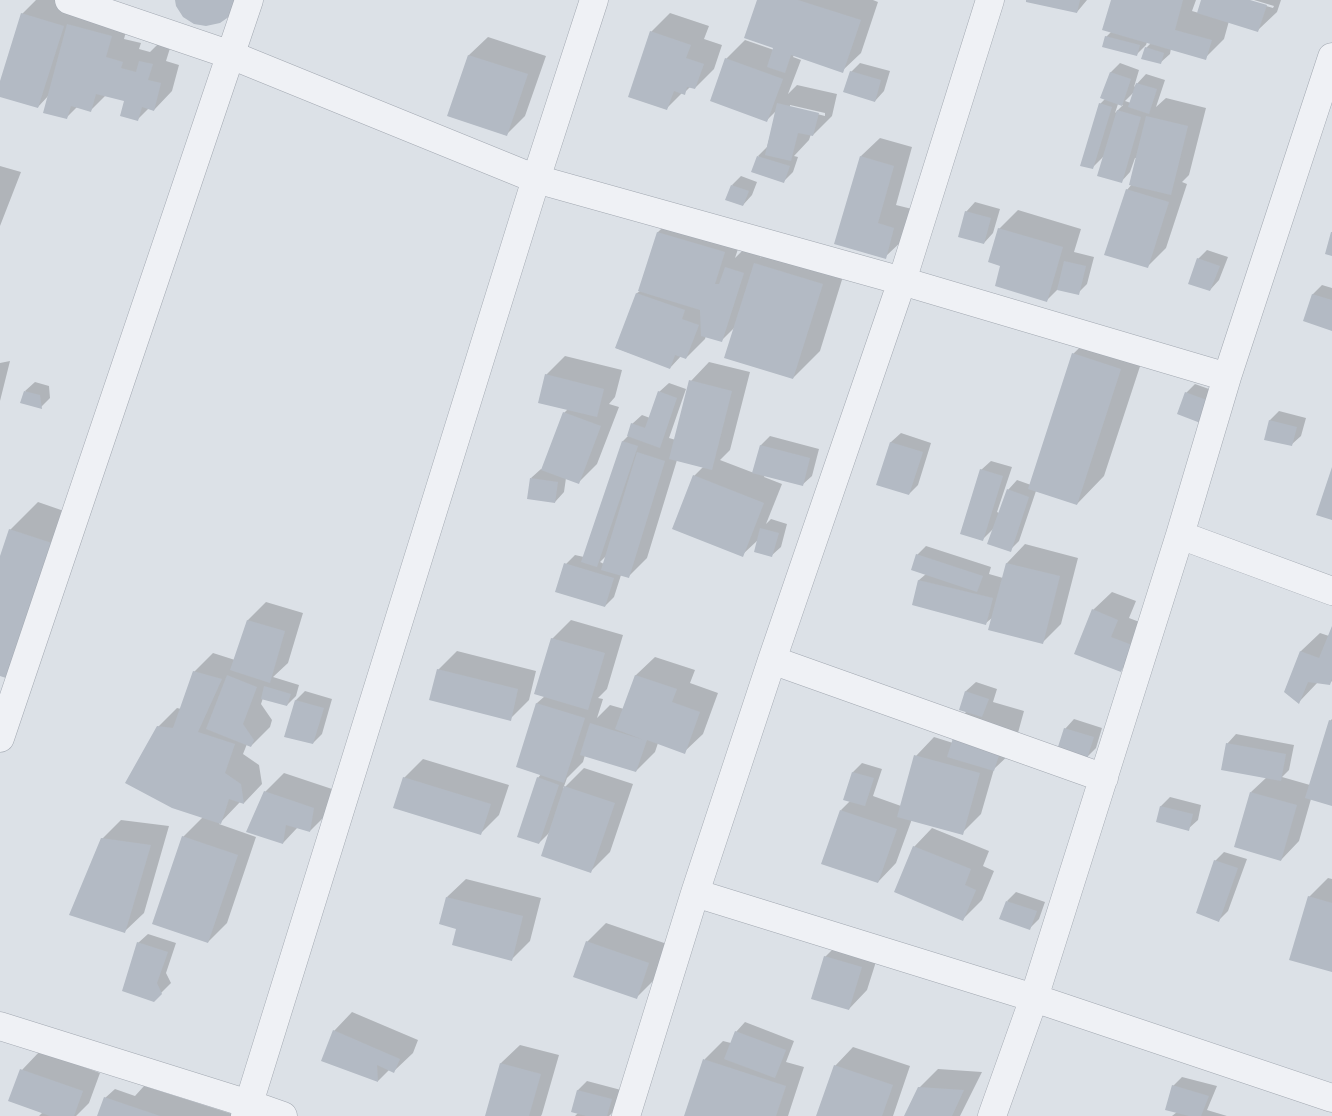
<!DOCTYPE html>
<style>
body{margin:0}
canvas{display:block;background:#dce1e7}
</style>
<canvas width="1332" height="1116"></canvas>
<script>
const context = document.querySelector('canvas').getContext('2d');
context.lineJoin = 'round';
function fillPath(path, color) { context.fillStyle = color; context.fill(path, 'evenodd'); }
const poly = rows => new Path2D(rows.map(r => 'M' + r).join(''));
function stroke(path, color, width, dash) { context.strokeStyle = color; context.lineWidth = width; context.lineCap = dash ? 'butt' : 'round'; context.setLineDash(dash || []); context.stroke(path); }
fillPath(poly([
 [36,0,58,0,130,17,124,39,141,43,139,49,150,52,159,43,171,45,166,61,179,65,172,91,154,110,149,108,138,119,126,100,106,95,91,110,77,107,66,118,49,95,38,107,0,95,0,85,22,14],
 [758,0,873,0,878,2,861,53,842,71,794,55,793,57,801,60,788,94,797,85,837,94,832,116,813,135,811,134,809,140,794,156,798,157,793,172,784,181,758,156,767,147,777,110,767,120,726,59,745,40,774,50],
 [790,105,825,113,825,116,790,107],
 [1027,0,1087,0,1077,12],
 [1112,0,1196,0,1192,11,1199,13,1203,0,1246,0,1273,8,1274,6,1254,0,1281,0,1277,12,1258,30,1229,21,1224,39,1205,58,1171,48,1170,54,1160,63,1146,48,1151,43,1147,42,1146,45,1137,54,1106,37,1111,32],
 [670,13,709,26,704,39,722,45,714,69,695,88,691,86,684,93,682,93,666,109,651,32],
 [488,37,546,56,525,116,506,135,449,115,469,55],
 [860,63,890,71,884,91,875,101,851,72],
 [1120,63,1139,70,1134,87,1146,74,1165,80,1156,107,1166,98,1206,108,1189,175,1182,182,1187,184,1166,248,1147,267,1127,190,1132,184,1137,158,1135,158,1130,172,1121,182,1104,156,1092,168,1100,104,1105,99,1111,72],
 [1134,92,1131,103,1125,101],
 [1118,104,1123,105,1115,113],
 [880,138,912,147,896,205,912,209,904,239,885,257,861,156],
 [0,166,21,172,0,226],
 [741,176,757,182,752,195,743,205,732,185],
 [975,202,1000,209,993,233,984,243,966,212],
 [1018,210,1081,229,1074,252,1094,257,1087,284,1078,293,1058,289,1047,300,999,229],
 [677,214,743,234,735,258,744,249,762,254,760,258,783,236,849,257,820,351,793,378,736,326,722,340,706,336,705,339,686,358,681,356,670,368,616,348,637,293,640,291,658,232],
 [1207,250,1228,257,1219,280,1210,290,1198,259],
 [1322,285,1332,288,1332,330,1304,320,1313,294],
 [1101,327,1148,342,1104,476,1077,504,1036,491,1019,541,1010,550,994,528,982,540,981,470,991,461,1012,467,997,512,999,513,1008,490,1017,480,1031,485,1073,354],
 [565,356,622,370,615,397,609,404,619,407,597,464,579,482,566,478,564,492,555,502,531,478,541,469,543,469,564,413,568,409,546,375],
 [10,361,0,401,0,363],
 [709,362,750,372,730,450,720,460,754,473,761,445,770,436,819,449,812,476,802,485,765,475,764,477,782,484,766,524,771,519,787,524,781,547,771,556,758,540,742,555,694,476,704,466,677,460,647,558,628,577,621,575,614,597,605,606,566,564,575,555,584,557,623,441,628,436,632,424,642,415,650,418,659,392,669,383,686,389,669,438,676,440,691,381],
 [606,556,604,564,600,562],
 [35,382,49,386,50,398,41,407,25,391],
 [1195,384,1220,393,1212,413,1186,393],
 [1279,411,1306,418,1301,436,1291,445,1265,439,1270,420],
 [901,433,931,443,918,485,909,494,878,484,891,442],
 [38,502,87,519,0,675,0,560,10,530],
 [1025,544,1078,558,1061,624,1042,643,993,617,986,623,913,604,919,580,926,574,917,555,926,546,991,567,989,574,1003,578,1007,563],
 [1112,592,1136,601,1129,618,1150,626,1139,652,1120,671,1093,610],
 [266,602,303,613,288,663,273,677,299,685,296,696,287,705,263,698,261,704,272,720,270,727,251,746,247,744,243,754,259,765,262,784,244,803,240,802,219,824,256,837,227,923,208,942,183,837,203,817,158,727,177,708,181,709,194,672,213,653,235,660,248,620],
 [571,620,623,635,607,689,598,698,603,699,597,718,610,705,624,709,636,675,655,657,695,670,690,683,718,693,703,734,684,752,658,743,655,752,636,771,585,755,583,762,567,778,563,789,584,768,633,784,610,852,591,871,551,831,539,843,538,778,541,774,537,703,545,696,552,639],
 [1332,629,1332,681,1330,683,1318,682,1299,702,1285,691,1301,651,1320,633,1329,636],
 [457,651,536,671,529,700,510,719,438,670],
 [976,682,997,689,993,702,1024,711,1013,751,994,769,981,814,962,833,912,819,896,863,878,882,841,810,850,801,853,772,862,763,882,769,873,796,901,806,916,756,934,737,953,743,961,717,967,711,966,691],
 [305,691,332,699,322,734,313,743,286,736,296,700],
 [1074,719,1102,728,1096,748,1086,758,1065,729],
 [1332,719,1332,805,1311,799,1299,841,1281,860,1251,792,1267,777,1227,744,1236,734,1294,745,1289,770,1282,777,1310,785,1330,721],
 [423,759,509,785,499,815,481,833,404,778],
 [284,773,332,789,329,812,310,831,298,827,283,843,265,792],
 [1170,797,1201,805,1198,820,1188,829,1158,821,1161,806],
 [121,820,169,826,144,913,125,931,102,839],
 [932,828,989,851,983,866,994,871,982,900,963,919,914,847],
 [1224,852,1247,859,1228,911,1219,920,1215,861],
 [1328,878,1332,879,1332,971,1309,897],
 [466,879,541,898,530,941,512,959,458,928,447,897],
 [1016,892,1045,902,1039,919,1030,928,1007,901],
 [606,923,667,944,655,979,636,998,587,942],
 [148,934,176,943,166,973,171,983,154,1000,138,943],
 [844,938,880,949,867,990,849,1009,825,957],
 [352,1012,418,1040,413,1053,394,1071,390,1069,378,1081,323,1060,334,1031],
 [745,1022,794,1041,786,1062,804,1067,788,1116,686,1116,705,1059,723,1041,731,1043,736,1032],
 [520,1045,559,1055,542,1114,541,1116,487,1116,501,1063],
 [853,1047,910,1066,893,1116,817,1116,835,1066],
 [40,1051,100,1073,89,1103,76,1116,39,1116,43,1112,22,1070],
 [938,1069,982,1072,960,1116,905,1116,919,1088],
 [1182,1077,1217,1086,1207,1110,1227,1116,1172,1116,1177,1112,1173,1086],
 [587,1081,621,1090,615,1110,609,1116,575,1116,578,1113,572,1111,578,1090],
 [144,1086,232,1114,232,1116,99,1116,105,1098,115,1089,135,1096]
]), '#0003');
fillPath(poly([
 [175,0,238,0,230,16,220,23,206,26,194,24,183,17,176,6],
 [757,0,798,0,861,20,843,73,791,55,785,73,767,67,773,48,744,38],
 [1026,0,1080,0,1077,13,1026,2],
 [1111,0,1183,0,1175,30,1212,40,1206,60,1102,30],
 [1201,0,1250,0,1267,5,1258,32,1197,13],
 [21,13,64,26,38,108,0,97,0,81],
 [67,24,112,36,106,57,123,62,121,68,136,72,139,61,153,64,148,80,161,83,154,111,142,107,138,121,120,116,124,101,96,94,91,112,71,106,67,119,43,113],
 [650,31,691,45,686,58,704,64,695,89,687,87,685,95,674,91,667,110,628,97],
 [1105,36,1140,45,1137,56,1102,47],
 [1145,47,1164,53,1161,64,1141,59],
 [468,55,528,74,507,136,447,116],
 [725,58,783,79,767,122,710,101],
 [850,71,881,80,875,102,843,92],
 [1110,72,1131,79,1122,106,1100,98],
 [1136,83,1157,89,1149,114,1128,107],
 [777,103,819,113,813,136,798,133,791,161,765,155],
 [1099,103,1112,107,1093,169,1080,166],
 [1117,110,1141,117,1122,183,1097,176],
 [1146,116,1188,126,1171,195,1129,185],
 [757,156,790,166,784,183,751,172],
 [860,156,894,166,878,223,894,228,886,259,834,244],
 [731,185,749,191,743,206,725,200],
 [1126,189,1169,202,1148,268,1104,255],
 [965,211,991,218,984,244,958,237],
 [998,228,1063,247,1047,302,995,286,1000,266,988,262],
 [657,232,725,252,715,284,719,284,725,267,744,273,722,342,701,336,700,310,638,291],
 [1331,232,1332,232,1332,256,1325,254],
 [1197,258,1220,266,1210,291,1188,284],
 [1064,261,1086,266,1079,295,1057,290],
 [754,263,823,284,793,379,724,358],
 [636,293,685,310,682,319,699,325,686,359,675,355,670,369,615,348],
 [1312,294,1332,300,1332,331,1303,321],
 [1072,353,1121,369,1077,505,1028,489],
 [545,374,604,389,597,417,538,403],
 [689,380,732,391,712,470,669,459],
 [24,391,40,395,42,409,20,403],
 [658,391,677,398,660,448,627,436,631,423,645,428],
 [1185,392,1212,402,1203,424,1177,414],
 [563,412,601,426,579,484,541,470],
 [1269,420,1297,427,1292,446,1264,440],
 [622,441,638,446,597,567,581,562],
 [890,442,923,452,909,495,876,485],
 [760,445,810,458,803,486,752,473],
 [637,452,665,461,629,578,601,570],
 [1332,467,1332,520,1316,515],
 [980,469,1003,476,983,541,960,534],
 [693,475,764,503,743,557,672,529],
 [530,478,558,482,555,503,527,499],
 [1007,489,1029,497,1011,552,987,544],
 [760,528,779,533,772,557,754,552],
 [9,529,61,546,15,681,0,676,0,556],
 [916,554,983,576,977,592,911,570],
 [564,563,614,578,605,607,555,592],
 [1006,563,1060,576,1043,644,988,630],
 [918,580,993,598,986,625,912,605],
 [1092,609,1118,620,1111,637,1132,645,1121,672,1074,654],
 [247,620,285,631,270,683,230,670],
 [1332,626,1332,679,1330,685,1308,682,1299,704,1284,692,1300,651,1319,658],
 [551,638,605,653,588,710,534,694],
 [437,669,518,689,511,721,429,700],
 [193,671,222,679,198,732,235,744,225,773,241,784,244,804,229,799,221,824,172,808,125,783,157,726,173,728],
 [227,675,257,687,243,724,254,740,251,747,206,729],
 [635,675,677,689,672,702,700,712,685,754,647,740,636,772,580,755,590,723,644,740,615,729],
 [264,686,291,694,287,706,261,699],
 [965,691,989,699,982,717,959,710],
 [295,700,324,708,313,744,284,737],
 [536,703,585,718,564,783,516,767],
 [960,716,1007,730,994,771,947,757],
 [1329,720,1332,721,1332,806,1305,798],
 [1064,728,1094,737,1087,759,1057,750],
 [1226,743,1286,754,1281,781,1221,770],
 [914,755,980,773,963,835,897,817],
 [852,772,874,778,865,806,843,800],
 [403,777,491,804,481,835,393,808],
 [537,777,559,785,539,844,517,837],
 [564,786,615,803,591,873,541,856],
 [264,791,314,808,310,832,286,825,283,844,246,832],
 [1250,792,1297,805,1281,861,1234,847],
 [1160,806,1193,814,1189,831,1156,822],
 [840,810,897,829,878,883,821,864],
 [182,836,238,855,208,943,152,924],
 [101,838,151,845,125,933,69,915],
 [913,846,971,869,965,885,976,890,963,921,894,892],
 [1214,860,1238,868,1219,922,1196,913],
 [1308,896,1332,903,1332,972,1289,960],
 [446,897,523,916,512,961,452,945,456,929,439,924],
 [1006,901,1037,911,1030,930,999,919],
 [586,941,649,963,637,999,573,977],
 [137,942,168,952,157,983,162,994,154,1002,122,991],
 [824,956,862,967,849,1010,811,999],
 [333,1030,400,1059,394,1073,377,1065,378,1082,321,1061],
 [735,1031,786,1050,775,1078,724,1059],
 [703,1059,786,1086,776,1116,684,1116],
 [500,1063,541,1074,529,1116,485,1116],
 [834,1065,893,1085,882,1116,816,1116],
 [20,1069,83,1091,74,1116,50,1116,8,1101],
 [1172,1085,1209,1096,1201,1116,1189,1116,1165,1110],
 [918,1087,964,1090,952,1116,904,1116],
 [577,1090,612,1099,607,1116,586,1116,571,1112],
 [104,1097,160,1116,97,1116]
]), '#b3bac4');
const minor = poly([
 [69,0,231,55,536,179,902,281,1227,377],
 [1180,535,1332,591],
 [772,660,1104,778],
 [0,738,249,0],
 [695,893,1034,998,1332,1098],
 [0,1026,249,1104,283,1116],
 [245,1116,536,179,594,0],
 [626,1116,695,893,772,660,902,281,990,0],
 [992,1116,1034,998,1180,535,1227,377,1332,57]
]);
stroke(minor, '#a2a8b1', 29);
stroke(minor, '#eff1f5', 28);
</script>
